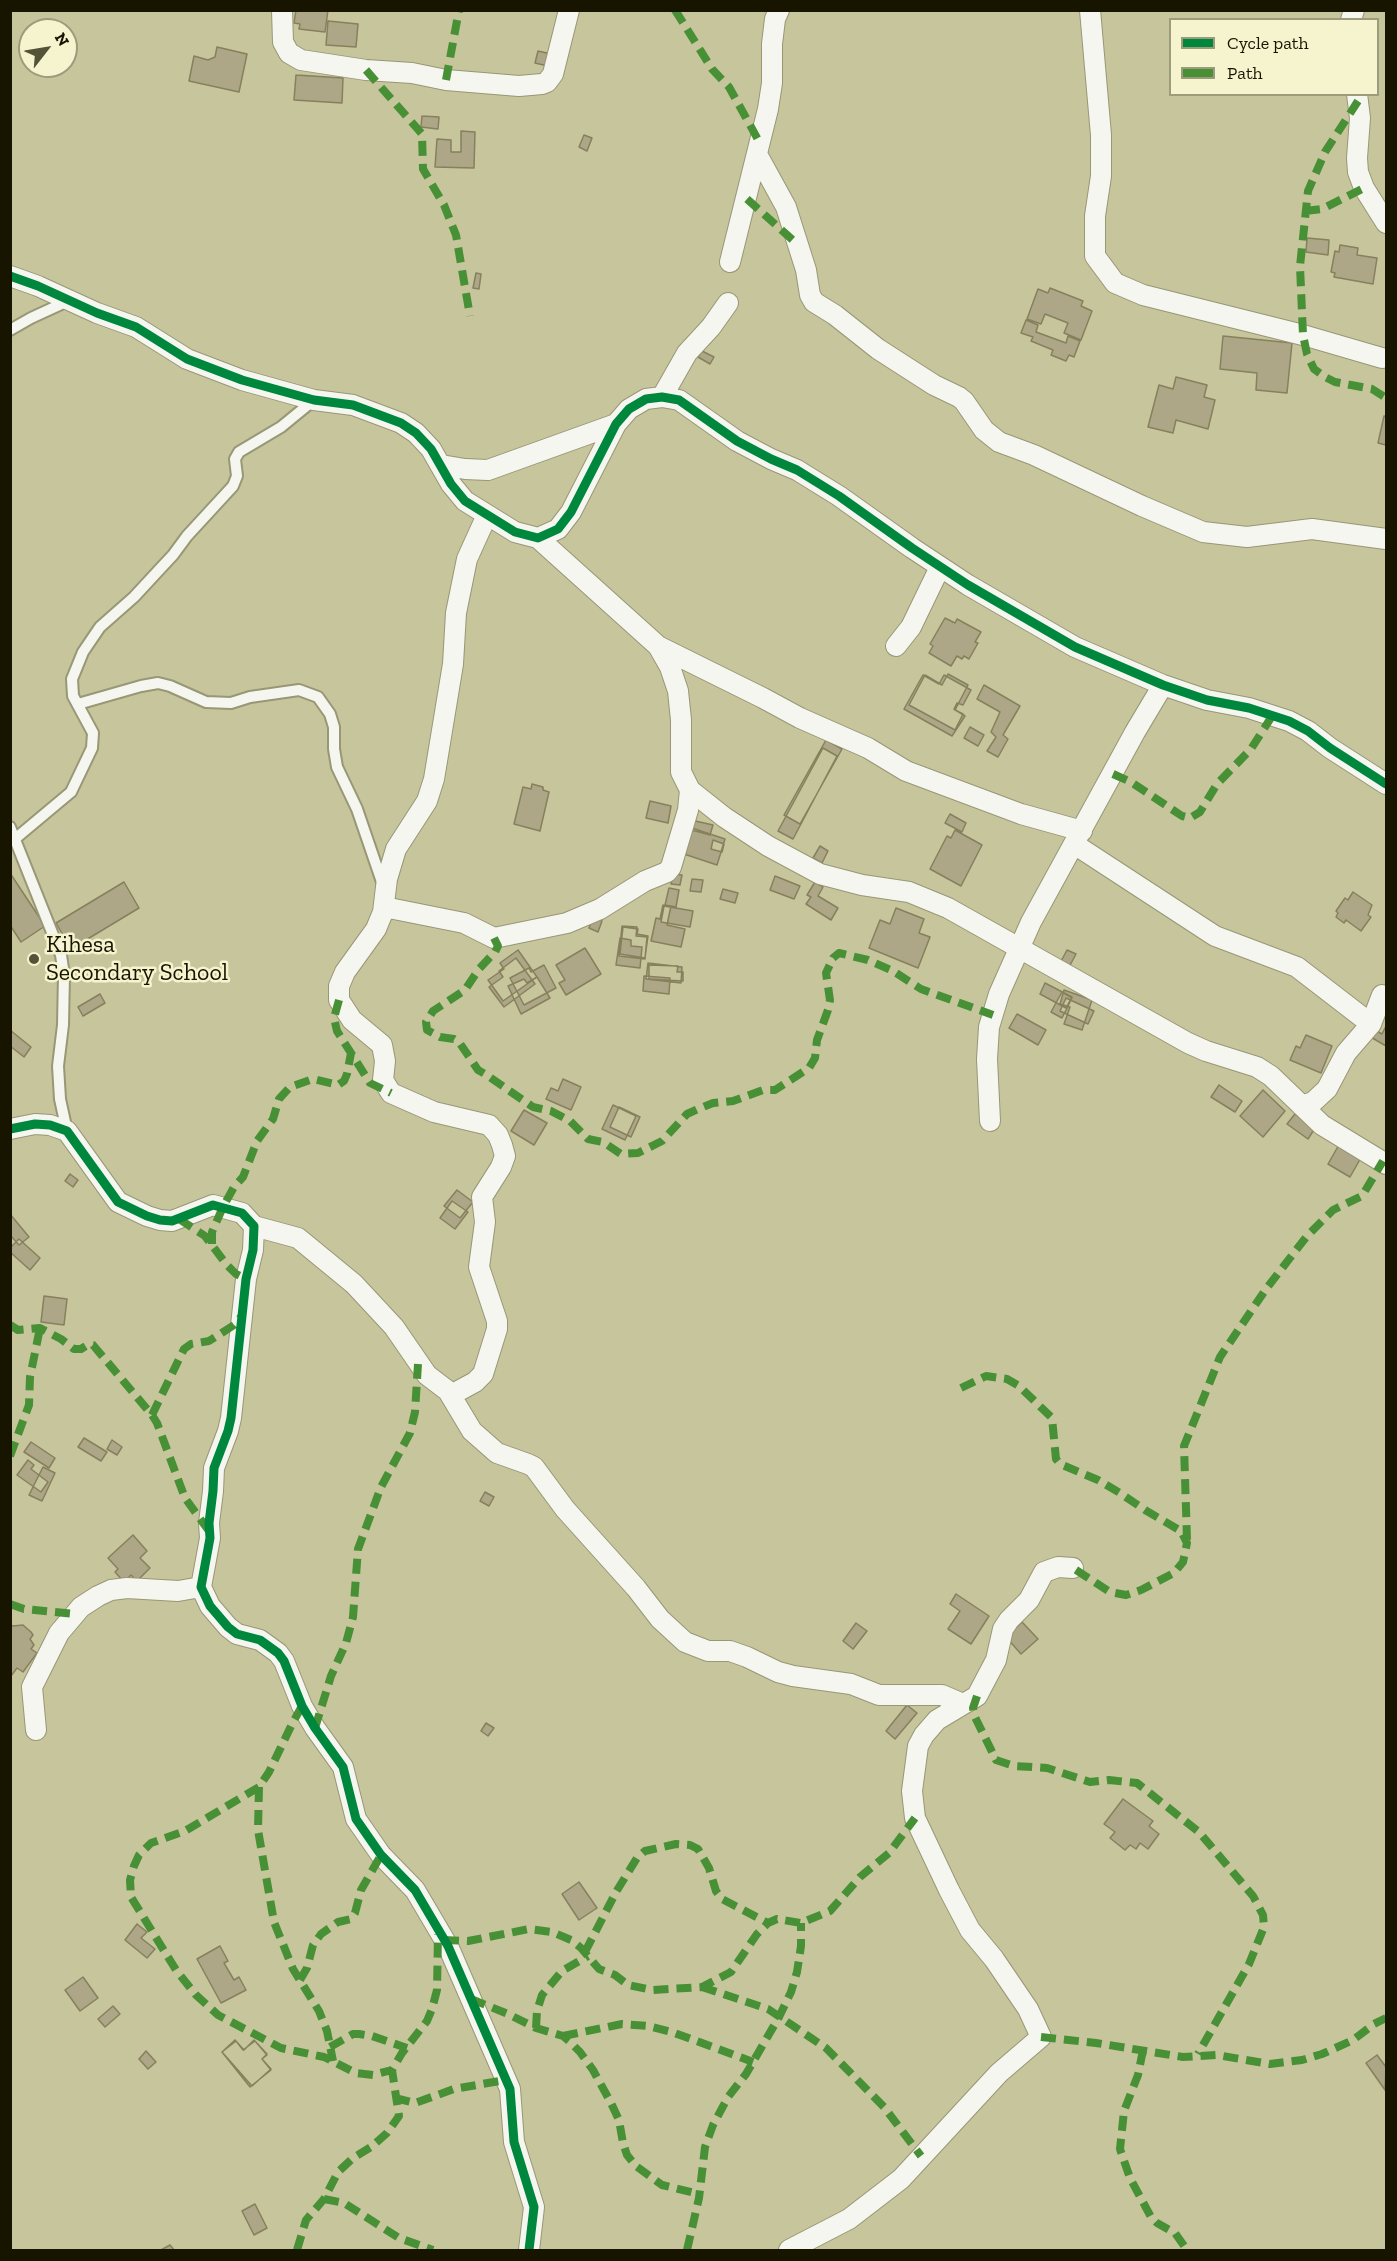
<!DOCTYPE html>
<style>
body{margin:0}
#map{position:relative;width:1397px;height:2261px;overflow:hidden;background:#c6c59c;font-family:"Zilla Slab",serif}
canvas{display:block}
.frame{position:absolute;inset:0;border:12px solid #171500;pointer-events:none}
.legend{position:absolute;left:1169px;top:18px;width:210px;height:78px;box-sizing:border-box;background:#f5f4cf;border:2px solid #9c9b7c;margin:0;padding:8px 10px;list-style:none;font-size:18px;color:#171500}
.legend li{display:flex;align-items:center;gap:12px;height:30px}
.legend b{width:30px;border:2px solid #9c9b7c}
.north{position:absolute;left:18px;top:18px;width:60px;height:60px;box-sizing:border-box;background:#f5f4cf;border:2px solid #9c9b7c;border-radius:50%;rotate:59deg;font-size:16px;font-weight:700;line-height:24px;text-align:center;color:#171500}
.north::after{content:'';display:block;margin:auto;width:21px;height:27px;background:#545337;clip-path:polygon(50% 0,100% 100%,50% 72%,0 100%)}
</style>
<div id="map">
<canvas width="1397" height="2261"></canvas>
<div class="frame"></div>
<ul class="legend">
<li><b style="height:8px;background:#00873e"></b>Cycle path</li>
<li><b style="height:8px;background:#489035"></b>Path</li>
</ul>
<div class="north">N</div>
</div>
<script>
const context = document.querySelector('canvas').getContext('2d');
context.lineJoin = 'round';
function fillPath(path, color) { context.fillStyle = color; context.fill(path, 'evenodd'); }
const poly = rows => new Path2D(rows.map(r => 'M' + r).join(''));
function stroke(path, color, width, dash) { context.strokeStyle = color; context.lineWidth = width; context.lineCap = dash ? 'butt' : 'round'; context.setLineDash(dash || []); context.stroke(path); }
function write(font, color, halo, rows, align = 'center') {
  context.font = font + ' "Zilla Slab",serif'; context.lineWidth = 5; context.setLineDash([]); context.textBaseline = 'middle'; context.strokeStyle = halo; context.fillStyle = color; for (const [text, x, y, turn = 0] of rows) {
    context.save(); context.translate(x, y); context.rotate((+turn || 0) * Math.PI / 180); context.textAlign = isNaN(turn) ? turn : align; if (halo) context.strokeText(text, 0, 0); context.fillText(text, 0, 0); context.restore();
  }
}
const building = poly([
 [296,10,328,10,325,32,299,29,300,24,294,23,296,10],
 [328,21,358,24,356,47,326,45,328,21],
 [217,47,247,54,239,92,189,81,194,56,208,60,215,57,217,47],
 [538,51,551,54,548,66,535,63,538,51],
 [296,75,343,78,342,103,294,100,296,75],
 [422,116,439,117,438,129,421,127,422,116],
 [461,131,475,132,474,168,435,167,437,139,451,140,451,152,461,152,461,131],
 [584,135,592,138,587,151,579,147,584,135],
 [1307,238,1329,240,1328,255,1306,252,1307,238],
 [1340,245,1358,248,1357,255,1377,258,1373,284,1334,277,1335,273,1331,272,1335,251,1339,252,1340,245],
 [476,273,481,274,479,289,473,288,476,273],
 [1050,288,1083,301,1081,306,1092,311,1081,340,1064,333,1068,323,1045,314,1041,324,1027,319,1038,289,1048,293,1050,288],
 [1026,320,1038,325,1036,332,1066,343,1068,336,1080,341,1074,357,1069,355,1066,361,1051,355,1053,350,1031,341,1033,337,1021,333,1026,320],
 [1223,336,1292,343,1287,393,1256,390,1257,373,1220,369,1223,336],
 [702,351,714,357,710,364,698,357,702,351],
 [1176,377,1207,385,1204,397,1215,400,1208,429,1176,420,1173,433,1148,427,1159,385,1173,389,1176,377],
 [1384,416,1386,417,1386,445,1378,443,1384,416],
 [945,618,955,623,957,619,981,632,975,642,978,643,969,659,964,656,962,659,957,656,951,666,929,653,933,646,930,644,945,618],
 [948,674,968,685,955,710,963,714,955,730,909,705,925,675,942,685,948,674],
 [923,675,939,684,944,675,971,690,963,705,957,703,954,709,965,716,952,736,904,709,923,675],
 [984,685,1020,706,1003,735,1008,739,998,757,987,751,996,737,991,732,1000,712,977,699,984,685],
 [970,727,984,735,978,746,964,738,970,727],
 [826,740,842,749,800,824,784,815,826,740],
 [823,748,837,756,793,839,778,831,823,748],
 [532,784,543,787,543,790,549,792,540,831,514,824,523,787,531,789,532,784],
 [650,801,671,806,668,823,646,818,650,801],
 [950,814,966,823,962,832,945,823,950,814],
 [691,820,713,825,710,835,688,829,691,820],
 [692,828,725,839,717,865,684,854,692,828],
 [955,830,982,845,961,886,930,869,947,836,951,838,955,830],
 [713,840,724,844,722,852,711,849,713,840],
 [820,846,828,851,822,863,813,858,820,846],
 [10,873,45,926,21,942,10,925,10,873],
 [674,874,682,875,680,885,671,884,674,874],
 [775,876,800,886,794,899,770,890,775,876],
 [692,879,703,880,701,892,690,891,692,879],
 [124,882,139,908,71,949,56,923,124,882],
 [815,882,823,887,818,896,838,908,831,920,806,904,811,897,807,895,815,882],
 [669,888,679,890,676,907,665,905,669,888],
 [723,889,738,893,735,903,720,899,723,889],
 [1353,892,1372,905,1368,915,1371,917,1361,931,1346,920,1344,923,1336,917,1338,913,1336,911,1345,898,1348,900,1353,892],
 [663,905,671,906,667,925,685,929,681,947,651,941,656,918,660,919,663,905],
 [664,906,693,911,690,927,661,922,664,906],
 [896,908,924,919,919,933,930,937,918,968,869,948,880,920,890,924,896,908],
 [593,917,602,921,598,932,589,928,593,917],
 [622,926,637,927,636,936,647,937,645,959,619,956,622,926],
 [623,927,638,929,637,934,648,936,645,958,620,954,623,927],
 [620,938,631,940,631,946,642,947,640,968,616,965,620,938],
 [585,948,601,974,566,995,559,983,565,980,556,965,585,948],
 [518,950,537,977,503,1001,488,980,504,969,500,963,518,950],
 [1067,950,1076,954,1068,969,1059,965,1067,950],
 [516,958,535,984,504,1007,489,987,503,977,499,971,516,958],
 [648,963,682,967,681,983,646,979,648,963],
 [544,965,556,988,524,1005,510,978,529,968,531,972,544,965],
 [649,965,678,966,677,972,683,972,683,981,649,979,649,965],
 [644,976,670,978,669,994,643,991,644,976],
 [537,977,550,998,521,1014,508,986,524,979,527,983,537,977],
 [1045,983,1072,997,1066,1008,1040,994,1045,983],
 [1064,990,1092,1000,1082,1030,1064,1024,1070,1007,1060,1004,1064,990],
 [1062,992,1072,998,1062,1018,1051,1012,1062,992],
 [100,994,105,1003,83,1016,78,1007,100,994],
 [1066,998,1094,1011,1088,1024,1060,1011,1066,998],
 [1017,1014,1046,1030,1038,1045,1009,1028,1017,1014],
 [1386,1026,1386,1046,1369,1036,1373,1029,1382,1034,1386,1026],
 [10,1030,31,1047,24,1057,10,1046,10,1030],
 [1306,1035,1332,1046,1321,1073,1290,1060,1296,1046,1300,1048,1306,1035],
 [563,1079,581,1087,571,1110,546,1099,551,1088,558,1091,563,1079],
 [1219,1085,1242,1101,1235,1112,1211,1097,1219,1085],
 [1263,1090,1285,1111,1263,1137,1240,1116,1263,1090],
 [613,1105,636,1116,625,1140,602,1129,613,1105],
 [619,1107,640,1117,631,1137,610,1127,619,1107],
 [524,1110,547,1123,534,1145,511,1131,524,1110],
 [1295,1114,1315,1128,1308,1139,1287,1124,1295,1114],
 [1340,1143,1362,1156,1350,1177,1328,1164,1340,1143],
 [70,1174,78,1180,73,1187,65,1181,70,1174],
 [457,1190,473,1202,460,1218,444,1206,457,1190],
 [452,1201,468,1212,455,1229,440,1218,452,1201],
 [10,1214,29,1237,19,1245,10,1235,10,1214],
 [19,1239,40,1258,30,1270,10,1252,10,1248,19,1239],
 [44,1296,67,1299,64,1325,41,1322,44,1296],
 [84,1438,107,1452,101,1461,78,1447,84,1438],
 [112,1440,122,1447,117,1455,107,1449,112,1440],
 [31,1442,55,1458,49,1468,24,1452,31,1442],
 [28,1460,34,1465,31,1469,48,1482,41,1492,17,1475,28,1460],
 [43,1467,55,1473,42,1501,29,1495,43,1467],
 [485,1492,494,1497,489,1506,480,1501,485,1492],
 [133,1535,147,1551,140,1558,150,1568,137,1581,131,1575,124,1582,115,1572,118,1569,108,1558,133,1535],
 [956,1594,989,1616,971,1644,948,1629,960,1611,950,1604,956,1594],
 [1022,1622,1038,1639,1021,1654,1006,1637,1022,1622],
 [856,1623,867,1631,853,1649,843,1641,856,1623],
 [10,1624,13,1626,23,1625,31,1632,33,1635,30,1639,34,1645,31,1649,37,1653,23,1672,17,1668,11,1676,10,1624],
 [907,1705,917,1713,895,1739,886,1731,907,1705],
 [486,1723,494,1728,488,1736,481,1731,486,1723],
 [1123,1799,1153,1821,1149,1826,1159,1834,1148,1849,1140,1843,1136,1849,1130,1845,1125,1850,1110,1838,1115,1832,1104,1824,1123,1799],
 [579,1882,597,1908,579,1920,562,1894,579,1882],
 [137,1924,147,1932,141,1938,155,1949,147,1958,125,1940,137,1924],
 [220,1946,228,1961,224,1963,234,1980,239,1977,246,1990,221,2003,197,1959,220,1946],
 [83,1977,98,1998,80,2011,65,1990,83,1977],
 [113,2006,120,2014,105,2027,98,2019,113,2006],
 [235,2040,244,2050,254,2040,267,2054,262,2059,271,2069,252,2086,222,2052,235,2040],
 [236,2041,243,2050,255,2041,267,2055,262,2059,271,2070,250,2087,222,2052,236,2041],
 [146,2051,156,2062,148,2069,139,2059,146,2051],
 [1377,2055,1386,2067,1385,2090,1366,2063,1377,2055],
 [255,2204,267,2228,254,2235,242,2211,255,2204],
 [170,2245,174,2250,161,2250,170,2245]
]);
fillPath(building, '#ada787');
stroke(building, '#86805d', 1.5);
const lane = poly([
 [10,330,31,318,68,301],
 [78,704,141,686,158,683,170,686,206,702,231,703,250,697,299,690,318,697,330,714,334,727,334,749,337,767,357,809,383,885],
 [10,827,61,955,64,975,63,1025,58,1066,60,1099,67,1131],
 [16,838,71,792,92,748,93,733,73,696,72,679,83,652,100,627,134,597,159,570,173,555,187,536,233,486,237,476,235,459,239,452,281,427,314,400]
]);
const street = poly([
 [282,10,283,42,289,53,301,60,366,70,412,73,446,80,519,86,542,84,547,82,553,74,569,10],
 [1090,10,1101,135,1101,176,1095,216,1095,256,1115,283,1143,295,1303,335,1382,358],
 [1351,20,1354,10],
 [1357,94,1360,118,1357,158,1358,172,1364,188,1386,223],
 [758,156,786,207,806,270,810,295,814,302,835,315,878,349,934,385,959,397,964,401,984,430,999,442,1034,455,1142,506,1203,532,1247,537,1312,529,1386,539],
 [730,262,768,109,772,83,772,44,775,19,779,10],
 [10,276,38,286,97,313,136,327,187,359,242,380,314,400,353,405,401,423,416,433,431,449,451,484,465,501,515,532,538,538,558,529,571,512,616,424,629,409,646,399,662,397,679,400,737,441,771,459,797,470,839,496,912,548,968,585,1075,647,1163,685,1207,700,1249,708,1289,721,1308,731,1330,748,1386,784],
 [662,397,687,353,711,327,728,303],
 [441,465,465,469,488,470,616,424],
 [538,538,658,646,670,667,678,691,681,720,681,772,690,790,724,817,768,846,820,874,862,885,909,892,948,908,1188,1043,1206,1051,1257,1067,1271,1076,1322,1125,1386,1164],
 [658,646,763,698,800,718,868,748,906,771,1021,814,1082,831],
 [896,646,911,627,940,567],
 [1074,844,1215,936,1297,967,1371,1024],
 [384,907,464,923,494,938,567,923,600,909,645,881,667,872,671,867,688,810,690,790],
 [1302,1106,1313,1102,1327,1089,1346,1053,1371,1024,1382,995],
 [990,1121,987,1059,989,1027,999,994,1031,922,1135,732,1163,685],
 [10,1129,35,1124,50,1125,67,1131,118,1202,147,1216,160,1220,172,1221,213,1205,242,1213,254,1226,253,1250,246,1279,231,1418,228,1431,214,1468,213,1491,209,1523,210,1538,201,1587,210,1606,228,1627,237,1634,260,1640,278,1653,284,1661,302,1706,315,1728,343,1767,356,1819,381,1855,415,1890,448,1946,510,2089,514,2142,534,2207,529,2250],
 [254,1226,298,1238,354,1284,394,1327,427,1375,448,1391,472,1431,497,1453,528,1464,534,1467,565,1509,636,1588,660,1619,685,1642,708,1651,730,1651,747,1657,778,1672,793,1676,851,1684,879,1695,942,1695,963,1704],
 [451,1395,475,1382,483,1374,497,1329,497,1321,479,1267,485,1222,482,1197,501,1167,505,1156,502,1145,498,1135,489,1125,434,1112,391,1093,383,1080,385,1061,382,1045,352,1020,339,1000,339,986,345,972,376,929,383,912,387,879,396,849,427,801,434,779,453,664,456,613,467,559,487,515],
 [36,1730,32,1687,59,1633,81,1607,98,1596,111,1590,127,1588,178,1591,201,1587],
 [789,2250,849,2219,901,2179,999,2073,1041,2037,1028,2009,994,1959,970,1930,949,1890,915,1818,912,1791,918,1746,924,1735,937,1720,977,1696,996,1660,1003,1629,1009,1620,1029,1600,1044,1572,1058,1567,1073,1568]
]);
stroke(lane, '#989776', 14);
stroke(street, '#989776', 22);
stroke(lane, '#f6f6f0', 10);
stroke(street, '#f6f6f0', 20);
stroke(poly([
 [675,10,712,69,729,87,761,145],
 [366,70,422,134,423,169,444,205,456,235,470,316],
 [446,80,459,10],
 [1358,101,1325,152,1308,191,1300,266,1303,335,1307,354,1314,369,1325,377,1335,382,1372,389,1386,398],
 [747,199,796,243],
 [1305,211,1322,209,1364,188],
 [1113,774,1131,782,1182,816,1190,818,1200,812,1217,784,1251,749,1272,716],
 [494,938,498,946,495,952,479,969,465,990,433,1011,426,1022,427,1030,440,1037,454,1039,459,1042,478,1070,485,1074,533,1107,551,1111,570,1121,588,1139,603,1142,621,1154,638,1153,662,1141,687,1114,698,1109,713,1103,733,1101,763,1090,775,1090,809,1068,815,1058,817,1040,828,1010,830,1000,826,973,833,958,839,953,868,960,893,971,921,989,993,1015],
 [339,1000,334,1018,337,1031,370,1083,391,1093],
 [179,1219,205,1236,226,1264,236,1274,246,1279],
 [212,1244,212,1232,223,1207,234,1187,243,1177,257,1141,273,1119,279,1099,290,1087,313,1079,338,1085,344,1081,347,1074,351,1053],
 [10,1325,18,1330,40,1328,61,1339,74,1349,81,1349,89,1344,93,1345,152,1415,157,1423,185,1498,209,1531],
 [961,1388,986,1376,1007,1379,1019,1386,1052,1418,1056,1459,1060,1464,1098,1480,1120,1493,1145,1510,1181,1531,1187,1543,1183,1562,1174,1573,1141,1590,1126,1595,1110,1592,1073,1568],
 [152,1415,184,1349,191,1344,209,1341,234,1325,241,1317],
 [10,1456,29,1405,30,1377,40,1328],
 [1187,1540,1184,1446,1220,1357,1266,1289,1307,1236,1333,1210,1362,1196,1383,1161],
 [10,1604,24,1609,76,1614],
 [977,1696,973,1708,974,1715,996,1760,1014,1766,1047,1768,1090,1782,1109,1780,1137,1783,1199,1832,1253,1896,1263,1915,1264,1927,1249,1964,1198,2054],
 [302,1706,292,1724,269,1772,259,1787,185,1831,151,1843,139,1855,134,1866,130,1880,131,1897,176,1970,196,1995,218,2015,281,2048,324,2057,356,2073,373,2075,392,2070],
 [315,1728,331,1676,346,1643,353,1617,358,1549,381,1487,410,1433,415,1412,418,1364],
 [259,1787,258,1830,274,1922,293,1969,319,2011,327,2031,333,2061],
 [444,1940,468,1941,529,1929,552,1932,571,1940,581,1948,599,1969,615,1975,628,1985,652,1990,702,1987,731,1972,757,1934,768,1923,777,1919,801,1923,830,1911,860,1877,889,1853,915,1818],
 [585,1952,616,1892,637,1858,645,1851,676,1844,690,1845,698,1849,709,1868,716,1891,722,1899,768,1923],
 [300,1980,307,1968,313,1945,321,1934,338,1922,351,1919,355,1913,361,1890,381,1855],
 [702,1987,768,2009,826,2048,884,2107,921,2156],
 [471,1999,508,2014,536,2028,563,2036,569,2041,580,2052,593,2070,610,2101,619,2120,623,2143,627,2155,636,2166,662,2185,699,2194],
 [536,2028,537,2011,542,1995,562,1971,588,1956],
 [563,2036,622,2024,648,2026,672,2032,753,2062],
 [1041,2037,1096,2043,1183,2057,1217,2055,1270,2064,1302,2060,1322,2054,1353,2040,1374,2024,1386,2018],
 [330,2047,353,2034,359,2034,372,2036,407,2048],
 [1143,2050,1138,2075,1124,2111,1120,2149,1130,2178,1151,2217,1157,2223,1175,2233,1187,2250],
 [395,2098,415,2103,454,2089,505,2080],
 [324,2199,344,2203,399,2238,433,2250],
 [297,2250,306,2220,324,2199,338,2172,353,2158,371,2147,387,2133,399,2116,392,2070,402,2053,427,2021,432,2009,437,1990,438,1934],
 [687,2250,699,2198,705,2147,713,2125,728,2097,746,2074,779,2017,791,1992,797,1972,801,1946,801,1923]
]), '#489035', 8, [15, 8]);
stroke(poly([
 [10,276,38,286,97,313,136,327,187,359,242,380,314,400,353,405,401,423,416,433,431,449,451,484,465,501,515,532,538,538,558,529,571,512,616,424,629,409,646,399,662,397,679,400,737,441,771,459,797,470,839,496,912,548,968,585,1075,647,1163,685,1207,700,1249,708,1289,721,1308,731,1330,748,1386,784],
 [10,1129,35,1124,50,1125,67,1131,118,1202,147,1216,160,1220,172,1221,213,1205,242,1213,254,1226,253,1250,246,1279,231,1418,228,1431,214,1468,213,1491,209,1523,210,1538,201,1587,210,1606,228,1627,237,1634,260,1640,278,1653,284,1661,302,1706,315,1728,343,1767,356,1819,381,1855,415,1890,448,1946,510,2089,514,2142,534,2207,529,2250]
]), '#00873e', 9);
for (const [x, y, r, color] of [
 [34,959,6,"#545337"]
]) { const dot = new Path2D(); dot.arc(x, y, r, 0, 2 * Math.PI); context.fillStyle = color; context.fill(dot); stroke(dot, '#f5f4cf', 2); }
write('24px', '#171500', '#f5f4cf', [
 ["Kihesa",46,945],
 ["Secondary School",46,973]
], 'left');
</script>
